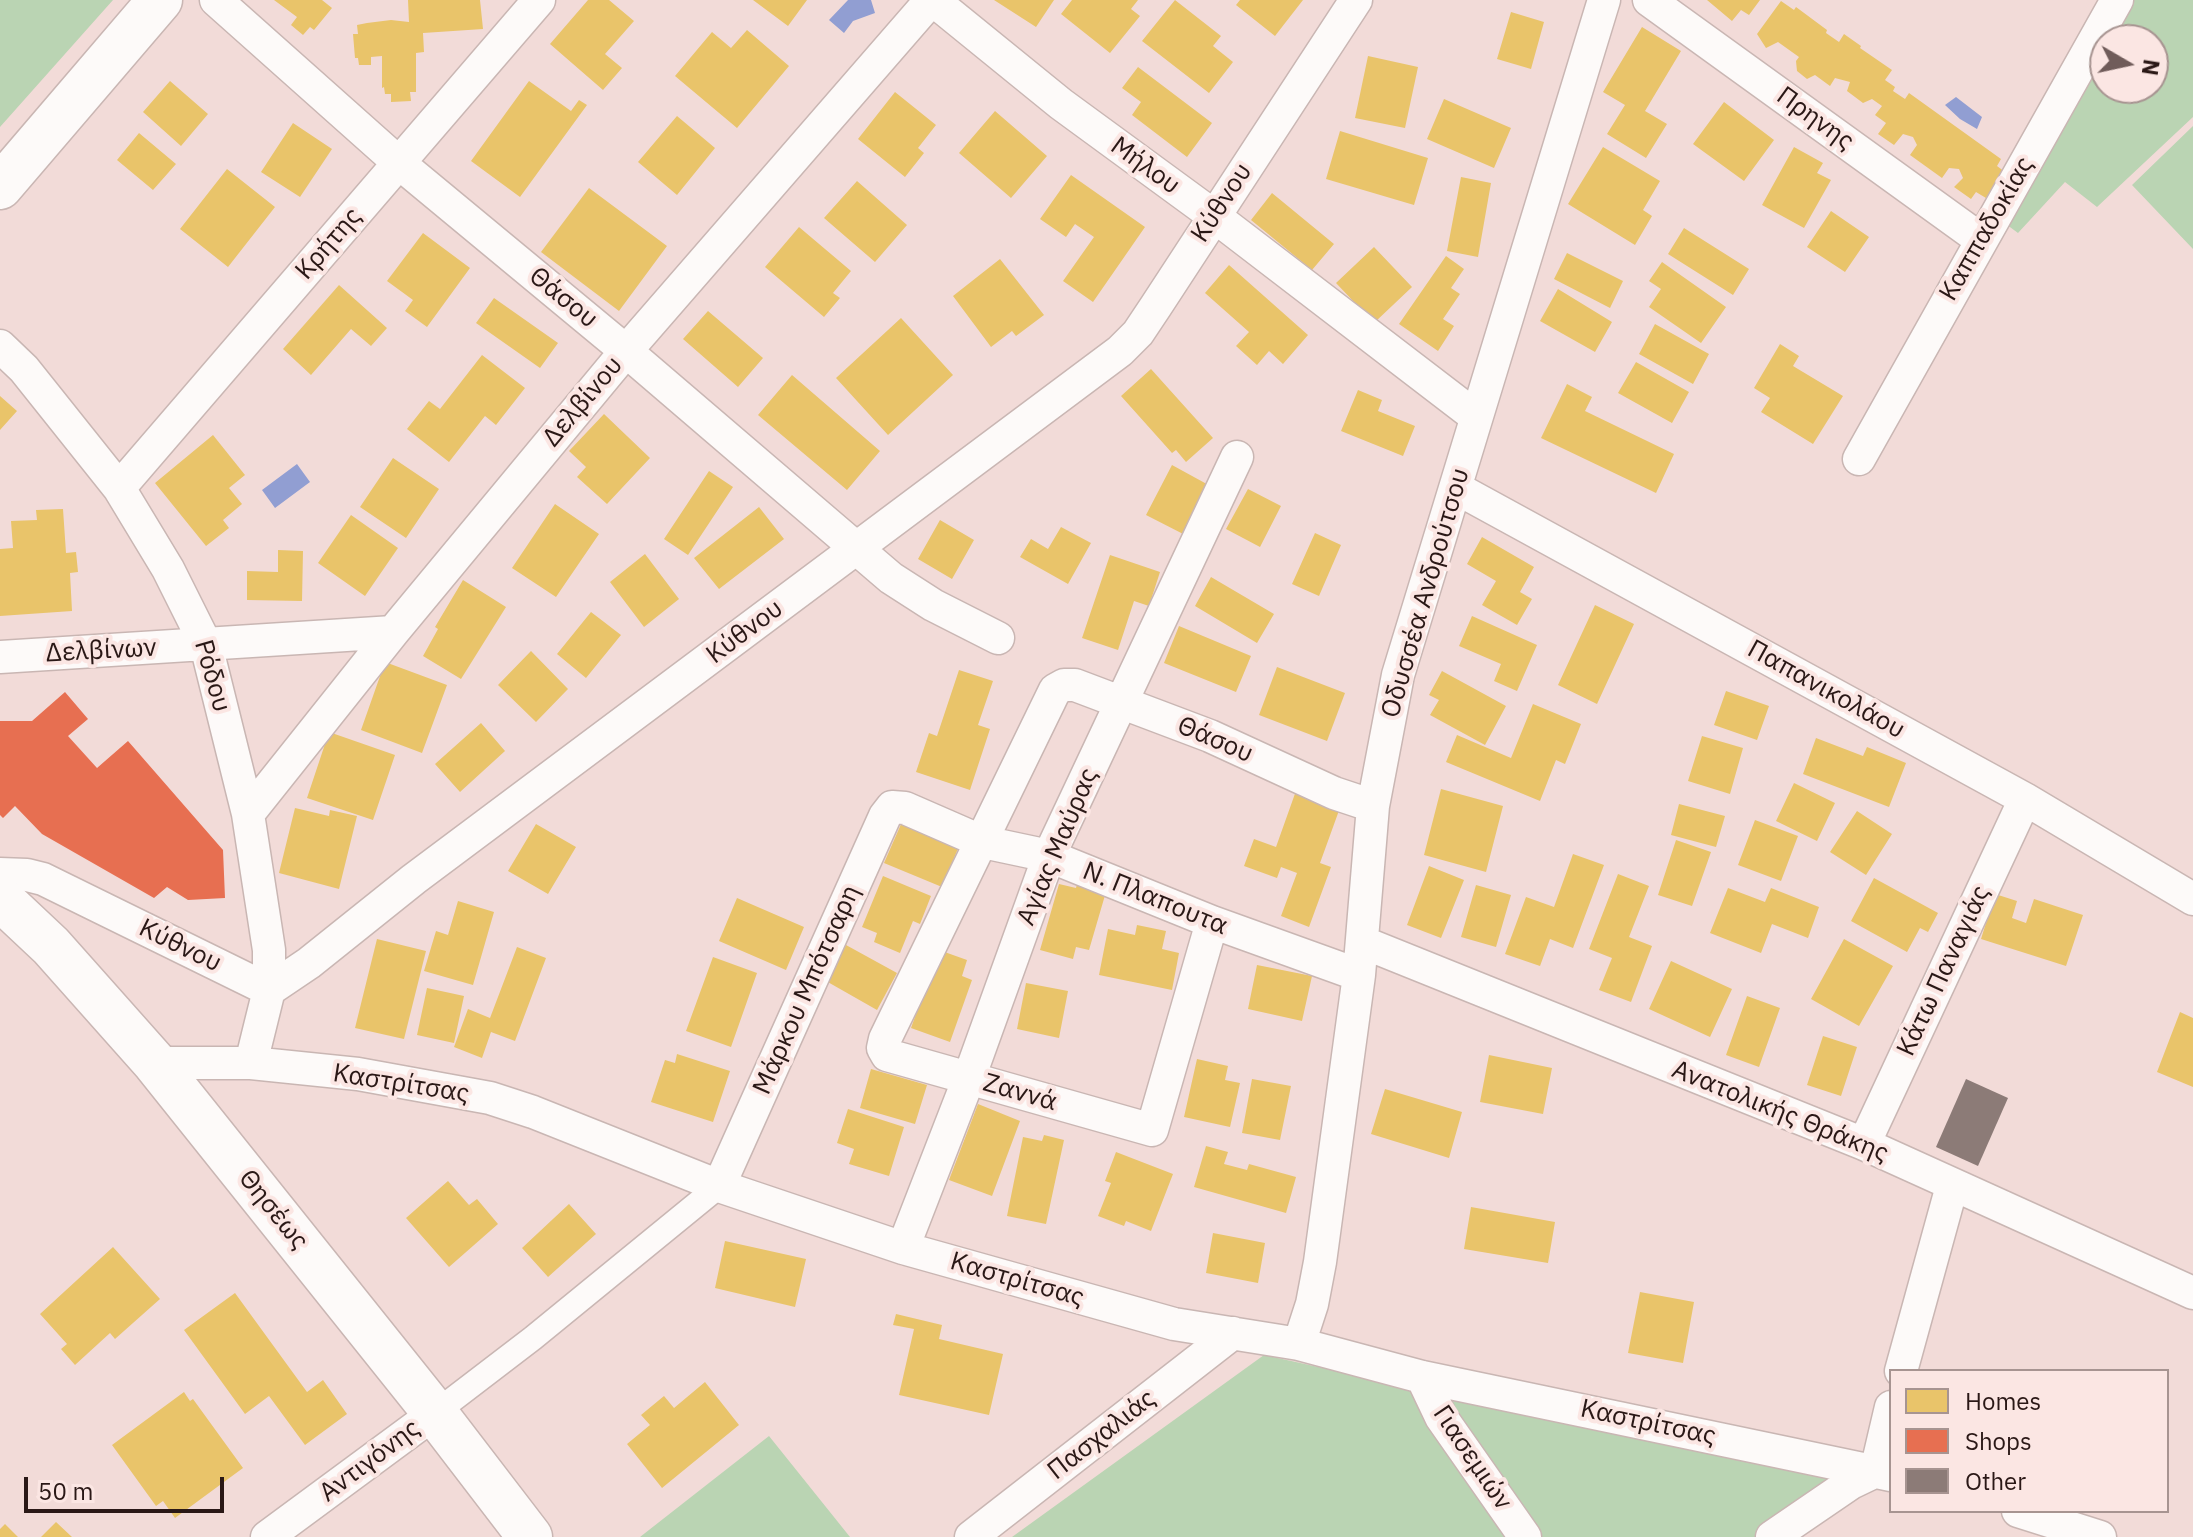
<!DOCTYPE html>
<meta charset="utf-8">
<style>
body{margin:0}
#map{position:relative;width:2193px;height:1537px;overflow:hidden;background:#f2dbd8;font-family:"IBM Plex Sans",sans-serif}
canvas{display:block}
.legend{position:absolute;left:1889px;top:1369px;width:280px;height:144px;box-sizing:border-box;background:#fbe6e3;border:2px solid #a79491;margin:0;padding:10px 14px;list-style:none;font-size:24px;color:#2a1816}
.legend li{display:flex;align-items:center;gap:16px;height:40px}
.legend b{width:40px;border:2px solid #a79491}
.north{position:absolute;left:2089px;top:24px;width:80px;height:80px;box-sizing:border-box;background:#fbe6e3;border:2px solid #a79491;border-radius:50%;rotate:99deg;font-size:22px;font-weight:700;line-height:32px;text-align:center;color:#2a1816}
.north::after{content:'';display:block;margin:auto;width:28px;height:36px;background:#705c5a;clip-path:polygon(50% 0,100% 100%,50% 72%,0 100%)}
.scale{position:absolute;left:24px;top:1477px;width:200px;height:36px;box-sizing:border-box;border:4px solid #2a1816;border-top:0;padding-left:10px;font-size:24px;line-height:28px;white-space:nowrap;color:#2a1816;-webkit-text-stroke:6px #fbe6e3;paint-order:stroke}
</style>
<div id="map">
<canvas width="2193" height="1537"></canvas>
<ul class="legend">
<li><b style="height:22px;background:#e9c46a"></b>Homes</li>
<li><b style="height:22px;background:#e76f51"></b>Shops</li>
<li><b style="height:22px;background:#8c7b77"></b>Other</li>
</ul>
<div class="north">N</div>
<div class="scale">50 m</div>
</div>
<script>
const context = document.querySelector('canvas').getContext('2d');
context.lineJoin = 'round';
function fillPath(path, color) { context.fillStyle = color; context.fill(path, 'evenodd'); }
const poly = rows => new Path2D(rows.map(r => 'M' + r).join(''));
function stroke(path, color, width, dash) { context.strokeStyle = color; context.lineWidth = width; context.lineCap = dash ? 'butt' : 'round'; context.setLineDash(dash || []); context.stroke(path); }
function write(font, color, halo, rows, align = 'center') {
  context.font = font + ' "IBM Plex Sans",sans-serif'; context.lineWidth = 8; context.setLineDash([]); context.textBaseline = 'middle'; context.strokeStyle = halo; context.fillStyle = color; for (const [text, x, y, turn = 0] of rows) {
    context.save(); context.translate(x, y); context.rotate((+turn || 0) * Math.PI / 180); context.textAlign = isNaN(turn) ? turn : align; if (halo) context.strokeText(text, 0, 0); context.fillText(text, 0, 0); context.restore();
  }
}
fillPath(poly([
 [0,0,113,0,0,127],
 [2113,0,2193,0,2193,117,2097,207,2065,182,2018,233,1995,216],
 [2105,40,2153,40,2153,88,2105,88],
 [2193,126,2193,249,2132,185],
 [1264,1355,1341,1372,1845,1478,1756,1537,1012,1537],
 [769,1436,850,1537,640,1537]
]), '#bad4b3');
fillPath(poly([
 [848,0,871,0,875,13,853,21,844,33,829,20],
 [1956,97,1982,117,1977,129,1960,119,1945,105],
 [297,464,310,482,275,508,262,490]
]), '#919ed2');
fillPath(poly([
 [274,0,322,0,332,8,314,30,310,27,303,35,291,25,297,17],
 [408,0,480,0,483,29,423,33,424,52,416,53,416,92,410,92,411,101,391,102,391,94,385,94,384,87,382,88,382,56,371,57,371,65,359,65,358,58,355,58,353,34,358,34,357,25,367,23,391,20,409,22],
 [588,0,609,0,634,21,605,54,622,68,603,90,550,44],
 [753,0,807,0,788,26],
 [994,0,1054,0,1036,27],
 [1072,0,1138,0,1131,9,1140,16,1110,53,1061,14],
 [1175,0,1221,36,1213,46,1233,62,1209,93,1142,41],
 [1240,0,1303,0,1275,36,1236,5],
 [1707,0,1760,0,1749,15,1741,10,1732,21],
 [1781,1,1794,10,1796,7,1827,30,1826,33,1839,42,1844,34,1861,46,1860,48,1892,70,1885,80,1895,87,1893,91,1905,99,1909,93,2001,159,1997,166,2005,172,1986,198,1976,192,1971,199,1954,187,1963,178,1959,169,1949,168,1942,178,1910,155,1917,145,1913,137,1903,134,1894,145,1878,134,1886,123,1875,115,1882,106,1872,99,1863,103,1847,91,1850,82,1835,78,1830,86,1815,75,1807,79,1797,71,1796,61,1799,57,1778,42,1766,48,1757,34],
 [1511,12,1544,22,1531,69,1497,59],
 [1642,27,1681,51,1645,111,1667,124,1646,158,1607,134,1625,105,1603,92],
 [747,30,789,66,737,128,675,76,712,32,731,48],
 [1368,56,1418,67,1405,128,1355,118],
 [1138,67,1212,123,1187,157,1132,115,1141,102,1122,88],
 [170,81,208,114,181,146,143,112],
 [529,81,571,111,579,100,587,105,520,197,471,161],
 [895,92,936,125,918,148,924,153,905,177,858,139],
 [1444,99,1511,128,1494,168,1427,139],
 [1724,102,1774,140,1744,181,1693,144],
 [995,111,1047,156,1011,198,959,153],
 [677,116,715,148,677,195,638,162],
 [293,123,332,149,300,197,261,172],
 [1340,131,1428,158,1414,205,1326,179],
 [139,133,176,164,153,190,117,160],
 [1603,147,1660,181,1643,210,1652,216,1635,245,1568,204],
 [1794,147,1823,163,1817,173,1831,180,1804,228,1762,205],
 [227,169,275,207,228,267,180,229],
 [1071,175,1145,227,1093,302,1063,281,1094,237,1075,224,1066,237,1040,219],
 [1461,177,1491,183,1478,257,1447,251],
 [857,181,907,225,875,262,824,218],
 [589,188,667,246,619,311,541,252],
 [1272,193,1334,244,1312,270,1251,220],
 [1831,211,1869,237,1845,272,1807,247],
 [799,227,851,271,833,293,840,298,824,317,765,267],
 [1684,228,1749,269,1733,295,1668,254],
 [423,233,470,268,427,327,405,311,413,300,387,281],
 [1374,247,1412,287,1374,323,1336,283],
 [1567,253,1623,281,1610,308,1554,279],
 [1446,256,1464,269,1451,288,1460,294,1443,319,1454,326,1438,351,1399,324],
 [1000,259,1044,315,1016,336,1012,331,991,347,953,296],
 [1662,262,1726,307,1701,343,1649,307,1661,289,1649,281],
 [1229,265,1308,335,1283,364,1269,351,1257,365,1236,346,1249,332,1205,293],
 [339,285,387,328,371,346,351,329,311,375,283,349],
 [1558,289,1612,322,1595,352,1540,321],
 [494,298,558,343,540,368,476,323],
 [708,311,763,358,738,387,683,339],
 [901,318,953,375,888,435,836,378],
 [1655,324,1709,354,1693,384,1639,354],
 [1780,344,1799,356,1793,366,1843,396,1813,444,1761,412,1770,398,1754,388],
 [482,355,525,388,496,425,485,416,449,462,407,429,429,401,440,409],
 [1636,362,1689,392,1672,423,1618,393],
 [1151,369,1213,438,1186,462,1176,450,1172,453,1121,396],
 [792,375,880,451,847,490,758,415],
 [1567,384,1592,397,1585,411,1674,454,1656,493,1541,438],
 [1358,390,1382,400,1378,411,1415,426,1403,456,1341,431],
 [0,396,17,411,0,430],
 [604,414,650,458,607,504,577,477,586,467,569,451],
 [213,435,245,475,229,488,242,504,223,520,229,528,206,546,155,483],
 [393,458,439,489,406,538,360,507],
 [1172,465,1214,488,1189,537,1146,515],
 [709,471,733,487,688,555,664,539],
 [1248,489,1281,506,1260,547,1226,529],
 [555,504,599,534,556,597,512,568],
 [759,507,784,539,719,589,694,558],
 [63,509,66,553,76,552,78,572,70,573,72,611,0,616,0,549,13,548,11,521,37,520,36,510],
 [351,515,398,548,365,596,318,563],
 [940,520,974,540,952,579,918,559],
 [1061,527,1091,543,1068,584,1020,557,1031,539,1048,549],
 [1315,533,1341,545,1319,596,1292,584],
 [1482,537,1534,567,1520,592,1532,599,1517,625,1482,605,1496,581,1467,564],
 [278,550,303,551,302,601,247,600,247,571,278,572],
 [645,554,679,599,644,627,610,582],
 [1110,555,1160,572,1149,606,1134,601,1118,650,1082,638],
 [1211,577,1274,614,1257,643,1195,606],
 [463,580,506,607,461,679,423,656,438,629,435,627],
 [1595,605,1634,624,1597,704,1558,685],
 [591,612,621,635,586,678,557,654],
 [1472,616,1537,645,1517,691,1494,681,1501,664,1459,646],
 [1179,626,1251,656,1236,692,1164,663],
 [531,651,568,689,536,722,498,685],
 [385,662,447,685,422,753,361,730],
 [1277,667,1345,693,1327,741,1259,715],
 [959,670,993,681,978,725,990,729,970,790,916,772,929,733,937,736],
 [1442,671,1506,706,1485,745,1430,715,1439,700,1429,695],
 [1726,691,1769,706,1757,740,1714,725],
 [1533,704,1581,724,1565,764,1556,760,1540,801,1446,762,1457,735,1511,758],
 [481,723,505,751,460,792,435,764],
 [329,732,395,755,373,820,307,798],
 [1702,736,1743,748,1730,794,1688,781],
 [1816,738,1863,756,1867,747,1906,763,1889,807,1803,774],
 [1794,783,1835,803,1817,841,1776,821],
 [1297,788,1341,805,1320,863,1331,867,1309,927,1281,916,1297,873,1281,867,1277,878,1244,866,1254,839,1276,847],
 [1441,789,1503,806,1486,872,1424,855],
 [1679,804,1725,816,1716,847,1671,835],
 [295,808,329,816,330,810,357,816,339,889,279,873],
 [1857,811,1892,834,1866,875,1830,852],
 [905,815,962,839,942,887,884,863],
 [1755,820,1798,836,1781,881,1738,865],
 [536,824,576,847,548,894,508,871],
 [1676,840,1711,852,1692,906,1658,895],
 [1573,854,1604,865,1573,948,1550,939,1540,966,1505,954,1526,897,1554,907],
 [1429,866,1464,880,1441,938,1407,925],
 [1618,874,1649,886,1629,937,1652,946,1631,1002,1599,990,1612,958,1589,949],
 [883,876,931,896,920,924,913,921,900,953,874,942,877,933,862,927],
 [1079,876,1108,885,1089,950,1076,947,1073,959,1040,950,1059,884,1076,888],
 [1874,878,1938,913,1928,932,1920,928,1907,952,1851,921],
 [1476,885,1511,895,1496,947,1461,937],
 [1728,888,1765,902,1771,888,1819,907,1808,938,1772,924,1761,953,1710,933],
 [1995,894,2017,901,2012,918,2026,923,2034,899,2083,915,2066,966,1981,939],
 [737,898,804,927,786,970,719,941],
 [458,901,494,912,473,985,424,971,436,931,448,935],
 [1137,925,1166,931,1162,949,1179,953,1172,990,1099,975,1108,929,1135,935],
 [377,939,426,951,404,1039,355,1028],
 [1844,939,1893,966,1859,1026,1811,999],
 [846,945,897,973,877,1010,826,981],
 [517,947,546,958,515,1041,491,1032,482,1058,454,1047,468,1009,490,1018],
 [939,950,967,960,962,976,972,980,950,1042,911,1028],
 [713,957,757,973,731,1047,686,1031],
 [1671,961,1732,989,1710,1037,1649,1009],
 [1257,965,1312,976,1302,1021,1248,1009],
 [1026,983,1068,991,1059,1038,1017,1029],
 [427,988,464,996,454,1043,417,1035],
 [1747,996,1780,1008,1759,1067,1726,1055],
 [2180,1012,2193,1018,2193,1087,2157,1072],
 [1823,1036,1857,1047,1841,1096,1807,1085],
 [677,1054,730,1071,713,1122,651,1102,665,1060,675,1063],
 [1489,1055,1552,1068,1543,1114,1480,1102],
 [1197,1059,1228,1066,1225,1080,1240,1083,1230,1127,1184,1117],
 [871,1069,927,1085,915,1124,860,1108],
 [1252,1079,1291,1086,1280,1140,1242,1133],
 [1385,1089,1462,1112,1449,1158,1371,1134],
 [978,1104,1020,1121,992,1196,949,1180],
 [848,1109,904,1127,889,1176,849,1164,854,1149,837,1143],
 [1044,1135,1064,1140,1046,1224,1007,1216,1023,1137,1042,1141],
 [1206,1146,1228,1152,1224,1164,1247,1170,1249,1164,1296,1177,1286,1213,1194,1187],
 [1116,1152,1173,1174,1151,1231,1126,1221,1124,1226,1098,1216,1111,1183,1105,1181],
 [448,1181,469,1205,477,1199,498,1224,449,1267,406,1218],
 [569,1204,596,1234,548,1277,522,1248],
 [1471,1207,1555,1222,1548,1263,1464,1249],
 [1213,1233,1265,1243,1258,1283,1206,1273],
 [725,1241,806,1259,795,1307,715,1288],
 [113,1247,160,1299,115,1339,110,1333,75,1365,61,1349,67,1344,40,1314],
 [1640,1292,1694,1302,1683,1363,1628,1353],
 [235,1293,307,1392,323,1380,347,1414,305,1445,269,1396,245,1414,184,1330],
 [896,1314,942,1325,939,1339,1003,1354,989,1415,899,1395,914,1329,893,1325],
 [705,1382,739,1425,662,1488,627,1444,650,1425,641,1415,664,1396,674,1408],
 [184,1392,190,1401,193,1399,243,1468,175,1518,163,1501,156,1506,112,1445],
 [56,1522,72,1537,41,1537],
 [5,1524,18,1537,0,1537,0,1529]
]), '#e9c46a');
fillPath(poly([
 [65,692,88,719,68,736,97,768,128,741,223,850,225,898,188,900,167,887,154,898,42,834,15,806,3,818,0,815,0,721,32,721]
]), '#e76f51');
fillPath(poly([
 [1966,1079,2008,1098,1978,1166,1936,1147]
]), '#8c7b77');
const pedestrian = poly([
 [435,1413,533,1338,719,1186]
]);
const minor = poly([
 [216,0,399,163,626,351,891,578,933,605,998,638],
 [933,0,1061,104,1214,216,1475,416],
 [1649,0,1980,239],
 [0,346,24,369,119,488,168,569,206,645,248,814,269,950,269,990,251,1063],
 [1859,459,2117,0],
 [119,488,539,0],
 [1456,488,2025,799,2193,899],
 [0,657,393,632],
 [248,814,393,632,626,351,931,0],
 [0,874,27,875,43,879,269,990,309,963,414,879,1120,351,1138,333,1156,306,1356,0],
 [1212,922,1152,1130,887,1055,883,1048,885,1039,1055,690,1064,685,1075,685,1210,736,1334,793,1373,806],
 [1362,942,1864,1144,2193,1293],
 [155,1063,251,1063,358,1074,490,1098,533,1112,719,1186,903,1248,1174,1324,1299,1344,1422,1377,1891,1475],
 [1864,1144,2025,799],
 [719,1186,885,816,892,807,905,808,983,842,1049,856,1212,922,1359,975],
 [903,1248,969,1078,1049,856,1237,457],
 [1299,1344,1312,1304,1320,1262,1359,975,1373,806,1398,675,1604,0],
 [1901,1371,1952,1186],
 [1422,1377,1441,1417,1525,1537],
 [1876,1471,1891,1407],
 [2018,1511,2100,1537],
 [267,1537,435,1413],
 [971,1537,1233,1333],
 [1772,1537,1851,1483,1876,1471]
]);
const secondary = poly([
 [0,187,160,0]
]);
const primary = poly([
 [0,898,51,946,155,1063,435,1413,530,1537]
]);
stroke(pedestrian, '#c9b6b3', 27);
stroke(minor, '#c9b6b3', 35);
stroke(secondary, '#c9b6b3', 47);
stroke(primary, '#c9b6b3', 47);
stroke(pedestrian, '#fdfaf9', 24);
stroke(minor, '#fdfaf9', 32);
stroke(secondary, '#fdfaf9', 44);
stroke(primary, '#fdfaf9', 44);
write('26px', '#2a1816', '#fbe6e3', [
 ["Πρηνης",1815,119,36],
 ["Μήλου",1145,166,36],
 ["Κύθνου",1222,203,-57],
 ["Καππαδοκίας",1987,229,-60],
 ["Κρήτης",329,244,-49],
 ["Θάσου",563,298,39],
 ["Δελβίνου",583,402,-50],
 ["Οδυσσέα Ανδρούτσου",1426,593,-74],
 ["Κύθνου",745,632,-37],
 ["Δελβίνων",101,651,-3],
 ["Ρόδου",212,676,74],
 ["Παπανικολάου",1826,690,29],
 ["Θάσου",1215,740,23],
 ["Αγίας Μαύρας",1058,847,-67],
 ["Ν. Πλαπουτα",1155,899,22],
 ["Κύθνου",180,946,26],
 ["Κάτω Παναγιάς",1944,971,-65],
 ["Μάρκου Μπότσαρη",807,990,-66],
 ["Καστρίτσας",401,1084,9],
 ["Ζαννά",1020,1093,16],
 ["Ανατολικής Θράκης",1780,1112,22],
 ["Θησέως",273,1210,51],
 ["Καστρίτσας",1017,1280,16],
 ["Καστρίτσας",1648,1423,12],
 ["Πασχαλιάς",1102,1435,-38],
 ["Γιασεμιών",1472,1458,56],
 ["Αντιγόνης",370,1461,-37]
]);
</script>
